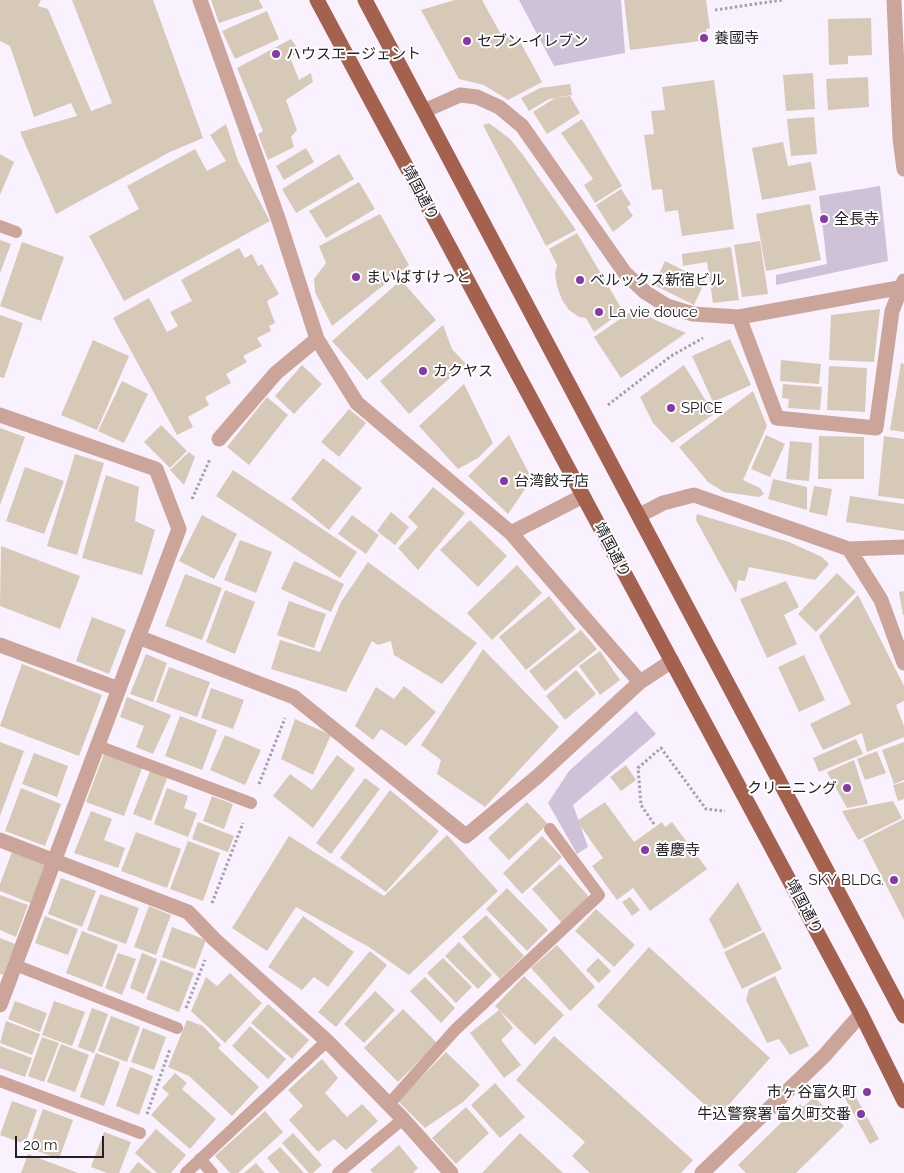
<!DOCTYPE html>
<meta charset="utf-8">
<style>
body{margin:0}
#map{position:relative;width:904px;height:1173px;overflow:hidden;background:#f9f1fd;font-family:Raleway,sans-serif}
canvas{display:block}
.scale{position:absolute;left:15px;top:1136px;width:89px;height:22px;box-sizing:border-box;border:2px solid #252128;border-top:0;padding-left:6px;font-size:15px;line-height:18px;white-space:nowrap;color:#252128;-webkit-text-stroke:4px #fff;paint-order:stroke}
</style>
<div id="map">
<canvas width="904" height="1173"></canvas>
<div class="scale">20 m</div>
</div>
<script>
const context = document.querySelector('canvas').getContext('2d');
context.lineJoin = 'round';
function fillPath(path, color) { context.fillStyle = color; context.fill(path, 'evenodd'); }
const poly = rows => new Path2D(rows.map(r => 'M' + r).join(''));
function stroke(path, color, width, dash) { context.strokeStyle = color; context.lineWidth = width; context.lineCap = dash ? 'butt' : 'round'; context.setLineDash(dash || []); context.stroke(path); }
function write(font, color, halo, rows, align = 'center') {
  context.font = font + ' Raleway,"Noto Sans JP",sans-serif'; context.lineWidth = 4; context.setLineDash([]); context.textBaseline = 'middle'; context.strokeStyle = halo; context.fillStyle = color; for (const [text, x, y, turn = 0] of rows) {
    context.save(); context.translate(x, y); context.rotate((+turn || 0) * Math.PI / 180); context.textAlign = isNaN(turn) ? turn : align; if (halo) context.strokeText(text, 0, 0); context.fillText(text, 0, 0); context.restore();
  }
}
fillPath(poly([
 [519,0,621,0,625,53,554,66],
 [880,186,888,261,776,285,776,275,827,264,819,196],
 [636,711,656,734,573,805,588,847,577,854,548,803,569,771]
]), '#cfc1d8');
fillPath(poly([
 [0,0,41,0,38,6,48,9,91,111,112,103,72,0,153,0,203,138,170,152,56,214,20,132,77,116,71,103,34,117,10,46,0,41],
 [211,0,259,0,263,8,219,23],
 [455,0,482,0,503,38,508,36,510,40,517,36,542,82,508,100,484,85,459,79,421,10],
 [624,0,706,0,710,28,706,29,708,40,630,50],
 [267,11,279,39,235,59,222,31],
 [871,18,872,55,848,56,848,64,829,65,828,19],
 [291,39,300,51,290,57,299,80,311,73,313,82,286,100,297,130,291,137,294,147,268,160,258,134,263,131,237,68],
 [813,73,815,109,786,111,783,75],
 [868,77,869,107,828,110,826,79],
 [714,80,734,229,682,236,678,210,665,212,662,189,652,190,644,135,654,134,651,111,665,110,662,87],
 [570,84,572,95,549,99,529,111,521,98,540,88],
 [570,96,580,113,547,134,533,112,555,98],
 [814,117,817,154,791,156,787,119],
 [582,119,622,186,595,203,584,185,593,179,561,133],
 [489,123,510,139,523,155,576,230,546,246,483,125],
 [226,124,238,161,270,221,124,301,89,236,139,209,127,186,195,149,207,171,226,161,210,135],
 [783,142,788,166,811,162,816,190,762,200,752,148],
 [306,148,314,162,284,180,276,166],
 [0,154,14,162,0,195],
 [339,154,354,179,296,213,282,189],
 [359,182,375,209,326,238,309,211],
 [621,189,631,204,627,207,633,216,613,232,596,205],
 [810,204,821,260,766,271,756,214],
 [380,214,409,265,332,326,315,292,314,279,326,263,319,246],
 [577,233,623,311,594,332,586,318,579,317,569,310,562,300,557,286,555,274,557,265,549,249],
 [0,240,11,244,0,273],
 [760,241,768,294,742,297,734,245],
 [22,242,64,257,41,321,0,306],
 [731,247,739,300,713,303,707,262,683,266,682,254],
 [239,248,245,258,252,254,258,266,262,264,279,294,267,301,275,323,269,326,271,331,257,338,262,346,243,356,247,362,226,374,231,383,205,397,209,405,188,417,193,427,177,435,113,318,149,298,167,332,178,326,170,312,192,301,181,280],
 [665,261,705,281,694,305,654,285],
 [401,280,436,320,367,380,332,341],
 [636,308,655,320,686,333,621,378,594,337],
 [880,309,874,362,829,360,831,315],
 [0,315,23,323,4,378,0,377],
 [443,325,452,349,466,364,409,414,380,381],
 [730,339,751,385,713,402,692,356],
 [93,340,129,356,97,430,61,415],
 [781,360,821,364,819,384,780,381],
 [901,363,904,364,904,432,890,430],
 [302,365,322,384,294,414,275,396],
 [684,365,714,414,672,443,653,423,640,397],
 [829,366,867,368,865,412,827,410],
 [122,381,148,394,124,443,98,431],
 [464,384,493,443,478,458,458,469,419,426],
 [783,384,822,387,820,410,788,408,789,399,782,398],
 [753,391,767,426,743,480,760,488,764,494,759,497,724,492,708,482,679,447],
 [267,397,288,415,249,465,227,447],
 [349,409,366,423,339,457,321,442],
 [161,425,187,451,170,468,144,442],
 [0,428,25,437,0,505],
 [509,435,532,479,508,514,468,476],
 [766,435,785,444,770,477,751,469],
 [819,436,864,437,864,479,818,479],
 [884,436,904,439,904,499,878,496],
 [790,441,812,443,809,481,786,479],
 [189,452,195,457,184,485,170,470],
 [75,454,104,463,77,555,47,546],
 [323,458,362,488,329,530,291,499],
 [25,467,64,481,44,534,6,521],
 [233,470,357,552,340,578,216,496],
 [106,475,139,487,135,521,155,530,142,575,82,558],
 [773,479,807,487,807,510,768,499],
 [814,486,832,489,827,516,809,512],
 [433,487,465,513,418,570,398,548,418,527,408,517],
 [850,496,904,504,904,531,846,522],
 [391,512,409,527,395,545,377,531],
 [697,514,789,542,822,557,829,564,815,580,749,567,745,581,738,580,736,593,696,520],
 [202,515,237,534,214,579,179,561],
 [352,515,379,535,366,554,338,534],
 [470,520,507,556,478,587,440,550],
 [240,540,272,552,256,593,224,580],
 [1,546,80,576,60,629,0,606],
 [294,561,344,584,331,612,281,589],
 [368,562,477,643,442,684,394,655,391,641,378,645,372,641,346,692,271,669,280,640,320,652,341,602],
 [517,565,542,593,492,640,467,613],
 [837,573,856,592,816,632,798,614],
 [185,574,222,588,202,640,165,626],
 [786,581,799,607,784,615,797,644,767,658,740,599],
 [225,590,255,602,235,654,206,642],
 [904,591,904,615,903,615,899,592],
 [858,595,904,686,904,701,896,705,904,726,904,737,867,752,862,733,823,750,810,724,851,704,819,636],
 [549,596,576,629,526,670,499,637],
 [289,601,326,614,314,648,277,635],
 [92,617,126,630,109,674,76,661],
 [581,630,597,649,545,691,529,671],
 [483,649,559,727,485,807,437,774,441,760,421,745],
 [600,651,620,680,600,695,579,666],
 [146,654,167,663,153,702,130,694],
 [804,655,825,700,799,712,778,667],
 [22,664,102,695,79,756,0,726],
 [169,667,210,682,197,717,156,702],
 [576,670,596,694,565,720,546,696],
 [404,686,436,712,406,746,381,729,373,740,355,726,376,687,394,699],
 [211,688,244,700,233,729,201,718],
 [127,697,171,715,153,754,136,747,144,726,120,717],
 [180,716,217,730,202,770,165,756],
 [295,719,331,735,313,775,281,759],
 [225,735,261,750,245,785,210,770],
 [856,739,863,754,819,772,813,758],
 [0,742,24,751,0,816],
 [904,742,904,780,894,784,882,750],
 [877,751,886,773,865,780,857,759],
 [34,753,68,766,57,797,22,784],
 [104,754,142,768,124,816,86,802],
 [337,755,355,769,313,828,273,796,290,774,312,790],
 [854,760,868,804,847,808,827,772],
 [626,765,636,780,621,791,610,777],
 [150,771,167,778,151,821,133,814],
 [365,778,380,789,331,854,316,843],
 [904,782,904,799,898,801,893,785],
 [21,788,61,804,45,846,5,831],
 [167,788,188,796,184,808,197,813,188,837,154,824],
 [390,790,439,831,386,892,340,858],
 [212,796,233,804,224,829,203,821],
 [893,801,902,818,858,840,842,811],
 [527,802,548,824,509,860,488,838],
 [605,802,634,842,662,822,665,827,672,822,707,869,650,911,633,888,617,900,592,866,603,858,577,821],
 [91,811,112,819,104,840,125,848,118,868,74,853],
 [904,819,904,920,863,840],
 [198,822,234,836,228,852,192,839],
 [136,832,181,849,167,888,121,871],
 [447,835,498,891,409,975,369,947,296,907,267,951,232,928,289,836,384,896],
 [542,836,562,857,522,894,503,873],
 [188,841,220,853,203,901,170,889],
 [12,852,47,866,33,904,0,891,0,884],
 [560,864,590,898,562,923,532,889],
 [61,878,96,891,82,927,48,914],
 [738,882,762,930,724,949,709,919],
 [507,888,548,930,527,951,486,909],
 [100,894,139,908,126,944,87,930],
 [0,895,28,905,16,937,0,930],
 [630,897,640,910,632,916,622,902],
 [149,906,171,915,156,955,134,947],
 [596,909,635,945,614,967,575,931],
 [486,915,524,956,500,979,462,937],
 [45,916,78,929,68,955,35,943],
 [303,916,354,952,328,987,314,977,302,990,268,967],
 [172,927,206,940,195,969,162,957],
 [82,931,118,945,102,987,66,973],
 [764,932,782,969,742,989,724,952],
 [0,938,15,944,3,975,0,974],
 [459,942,492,975,478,989,445,956],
 [557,945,595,987,570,1011,531,968],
 [649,947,770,1058,718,1117,597,1006],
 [370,951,387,965,336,1027,318,1012],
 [118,953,136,959,122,995,105,988],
 [142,953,157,959,144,994,130,988],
 [443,958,472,987,456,1003,427,973],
 [598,958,611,971,599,983,586,970],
 [161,960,194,973,179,1012,146,999],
 [230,973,262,1003,225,1043,191,1011,206,977,217,986],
 [524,976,564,1015,535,1045,495,1006],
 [775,976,809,1046,790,1055,779,1039,767,1043,746,1000,749,989],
 [425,977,455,1008,441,1023,410,991],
 [375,991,395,1010,364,1043,344,1024],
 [15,1001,47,1013,40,1032,8,1019],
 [54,1001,85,1012,72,1046,42,1035],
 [268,1004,309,1040,292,1059,251,1023],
 [92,1008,108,1014,94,1053,78,1047],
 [403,1009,437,1043,398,1082,364,1048],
 [499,1010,513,1028,501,1040,521,1065,504,1078,470,1033],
 [111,1016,140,1027,127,1062,98,1051],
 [187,1020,203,1026,221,1045,218,1048,259,1087,232,1116,189,1076,168,1067],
 [6,1021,40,1034,32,1055,0,1043],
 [250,1026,286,1059,268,1079,232,1046],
 [143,1028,166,1037,154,1070,131,1062],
 [554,1036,693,1160,681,1173,590,1173,572,1156,585,1142,516,1080],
 [42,1037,59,1043,44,1082,28,1076],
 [61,1044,89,1055,75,1092,47,1082],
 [0,1046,32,1058,25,1077,0,1068],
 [446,1052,480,1085,463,1102,425,1128,398,1101],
 [96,1053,120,1062,104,1106,80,1097],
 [322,1059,338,1078,325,1093,347,1117,362,1104,378,1121,346,1150,334,1139,318,1152,289,1120,303,1106,288,1090],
 [130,1067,153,1076,139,1115,116,1106],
 [175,1073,187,1083,182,1089,216,1119,190,1149,151,1115,169,1094,162,1088],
 [495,1083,525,1117,500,1138,471,1105],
 [851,1088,879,1139,870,1144,842,1093],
 [814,1097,844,1126,796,1173,746,1173,738,1165,800,1104,803,1107],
 [12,1101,37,1110,25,1144,0,1135],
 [466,1107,489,1133,456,1164,432,1138],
 [43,1109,73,1120,59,1159,29,1148],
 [265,1111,283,1132,238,1173,230,1173,215,1156],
 [156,1129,186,1155,171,1173,157,1173,135,1153],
 [104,1132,131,1142,119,1173,107,1173,91,1167],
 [293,1133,322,1165,313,1173,309,1173,282,1143],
 [520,1133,563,1173,482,1173],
 [399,1145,418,1168,413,1173,373,1173,370,1170],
 [280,1147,304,1173,280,1173,267,1158],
 [28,1154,78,1173,21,1173],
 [138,1162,152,1173,129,1173],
 [256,1163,265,1173,244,1173]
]), '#d7c9b7');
stroke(poly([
 [715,10,782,0],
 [608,405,671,356,703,338],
 [192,499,210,459],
 [259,784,285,718],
 [654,824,641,805,638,768,661,748,706,809,725,811],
 [212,903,243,823],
 [186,1008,205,960],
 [147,1114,170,1049]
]), '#a6a0aa', 3, [2.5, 2.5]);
stroke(poly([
 [0,226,16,232],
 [98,746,251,803],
 [15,965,177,1028],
 [0,1081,140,1133],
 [389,1104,455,1030,599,895,550,829],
 [200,1159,212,1173],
 [186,1173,327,1041],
 [338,1173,403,1119]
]), '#cba59a', 12);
stroke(poly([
 [200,0,279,221,317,339,357,403,511,533,640,682],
 [894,0,900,139,904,169],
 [424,111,460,95,477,97,499,107,522,126,625,273,645,292,667,306,693,314,739,317,904,287],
 [739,317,777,418,876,428,892,311,904,281],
 [0,415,156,469,179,529,0,1005],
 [219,439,276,373,317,339],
 [640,515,663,503,694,495,849,549,904,547],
 [511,533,583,496],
 [849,549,881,600,904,663],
 [138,637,294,697,466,836,538,776,640,682,672,661],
 [0,645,119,689],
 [0,840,188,912,214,939,327,1041,403,1119,451,1173],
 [702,1173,824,1056,861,1014]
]), '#cba59a', 15);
stroke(poly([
 [317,0,861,1014,904,1101],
 [365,0,904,1016]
]), '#a3614e', 15);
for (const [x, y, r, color] of [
 [704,38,5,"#8838a8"],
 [467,41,5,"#8838a8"],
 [276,54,5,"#8838a8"],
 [824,219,5,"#8838a8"],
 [356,277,5,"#8838a8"],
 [580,280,5,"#8838a8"],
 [599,312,5,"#8838a8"],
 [423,371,5,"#8838a8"],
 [671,408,5,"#8838a8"],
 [504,481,5,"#8838a8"],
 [847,788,5,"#8838a8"],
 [645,850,5,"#8838a8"],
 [894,880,5,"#8838a8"],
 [867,1092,5,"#8838a8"],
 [861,1114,5,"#8838a8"]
]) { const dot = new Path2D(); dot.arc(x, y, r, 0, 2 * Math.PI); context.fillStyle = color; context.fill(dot); stroke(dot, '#fff', 2); }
write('15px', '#252128', '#fff', [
 ["養國寺",714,38],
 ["セブン-イレブン",477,41],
 ["ハウスエージェント",286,54],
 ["全長寺",834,219],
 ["まいばすけっと",366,277],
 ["ベルックス新宿ビル",590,280],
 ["La vie douce",609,312],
 ["カクヤス",433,371],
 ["SPICE",681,408],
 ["台湾餃子店",514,481],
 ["クリーニング",837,788,"right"],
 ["善慶寺",655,850],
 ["SKY BLDG.",884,880,"right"],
 ["市ヶ谷富久町",857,1092,"right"],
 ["牛込警察署 富久町交番",851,1114,"right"]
], 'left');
write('15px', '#252128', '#fff', [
 ["靖国通り",420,193,62],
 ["靖国通り",612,550,62],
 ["靖国通り",804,907,62]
]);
</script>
